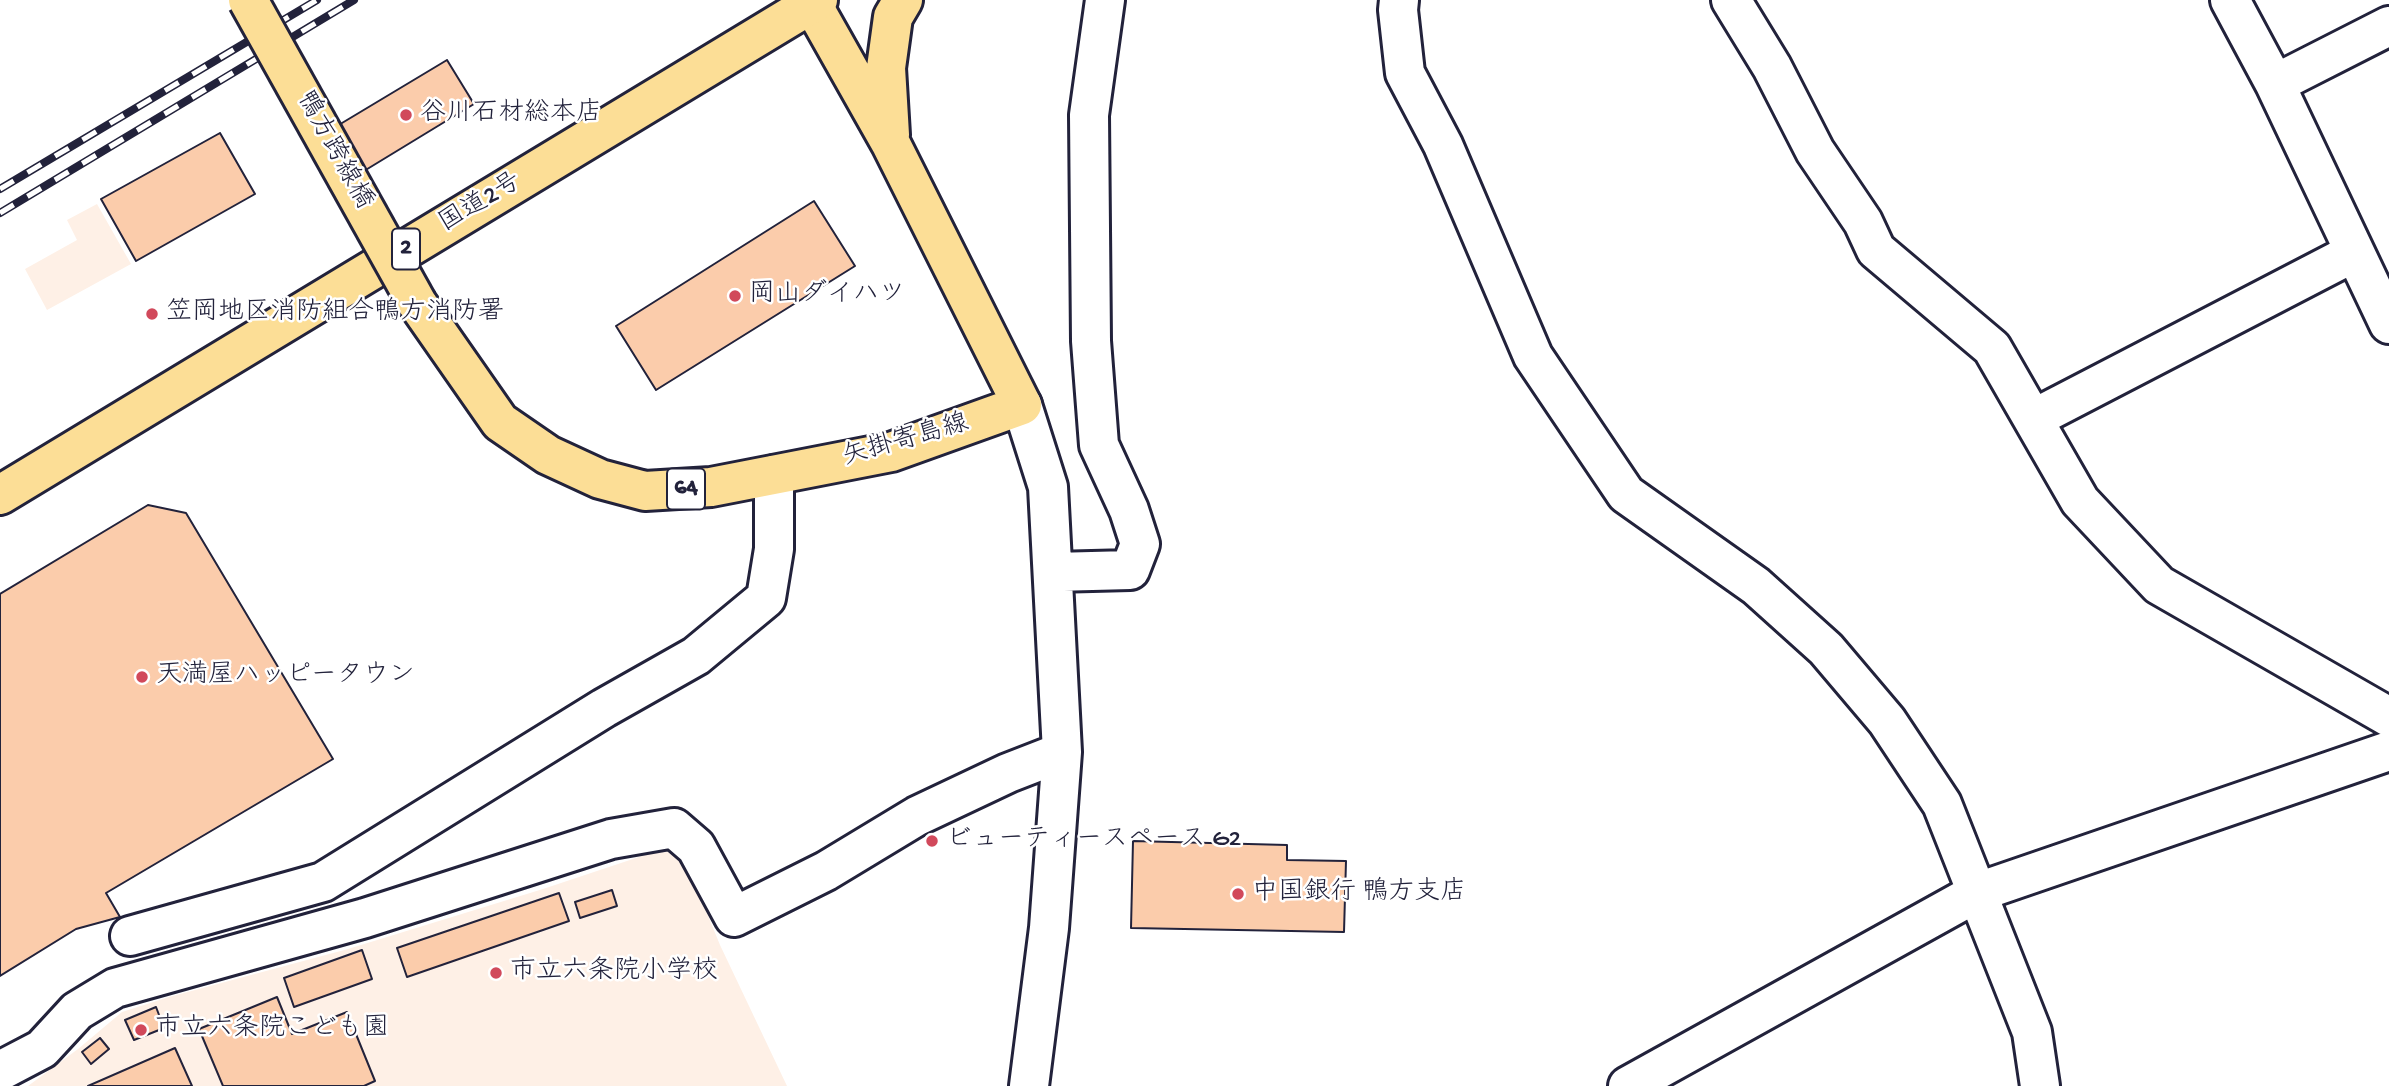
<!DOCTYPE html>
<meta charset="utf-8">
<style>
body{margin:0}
canvas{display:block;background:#fff}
</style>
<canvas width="2389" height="1086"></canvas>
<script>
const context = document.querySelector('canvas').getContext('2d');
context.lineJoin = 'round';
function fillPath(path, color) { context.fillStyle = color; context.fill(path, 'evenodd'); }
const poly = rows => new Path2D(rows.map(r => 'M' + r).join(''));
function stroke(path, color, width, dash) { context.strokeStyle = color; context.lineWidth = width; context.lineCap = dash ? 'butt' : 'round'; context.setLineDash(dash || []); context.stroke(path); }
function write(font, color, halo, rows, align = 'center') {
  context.font = font + ' "Gochi Hand","Klee One",sans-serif'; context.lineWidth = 5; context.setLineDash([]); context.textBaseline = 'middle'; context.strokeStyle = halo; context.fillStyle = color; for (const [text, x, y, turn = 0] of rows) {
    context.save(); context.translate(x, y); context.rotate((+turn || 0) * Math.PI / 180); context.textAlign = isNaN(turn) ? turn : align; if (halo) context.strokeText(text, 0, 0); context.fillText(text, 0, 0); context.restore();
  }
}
fillPath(poly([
 [97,204,131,264,47,310,25,269,77,240,67,220],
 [669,847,689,869,720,945,787,1086,28,1086,78,1049,122,1012,169,997,348,949,543,889]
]), '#fef0e6');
const building = poly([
 [447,60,474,104,364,171,337,126,447,60],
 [220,133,255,194,136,261,101,199,220,133],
 [814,201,855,266,656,390,616,326,814,201],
 [148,505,186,513,333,759,106,893,120,917,76,929,0,976,0,594,148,505],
 [1133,841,1287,845,1287,860,1346,861,1344,932,1131,928,1133,841],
 [612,890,617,906,580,918,575,902,612,890],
 [559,893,569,921,407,977,397,948,559,893],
 [362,950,372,979,294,1007,284,978,362,950],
 [277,997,292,1034,347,1012,375,1081,364,1086,223,1086,199,1029,277,997],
 [156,1007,164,1028,134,1040,125,1020,156,1007],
 [100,1038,109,1049,91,1064,82,1052,100,1038],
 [175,1048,192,1086,88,1086,175,1048]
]);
fillPath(building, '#fbccab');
stroke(building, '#22223b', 2);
const minor = poly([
 [1399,0,1398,10,1405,73,1443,145,1533,356,1626,494,1756,586,1826,649,1887,721,1942,804,2032,1032,2040,1086],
 [1731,0,1772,67,1815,151,1863,222,1876,250,1992,348,2080,501,2159,585,2389,717],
 [2230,0,2275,84,2389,324],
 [2275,84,2389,26],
 [1022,405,1048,487,1062,752,1049,928,1029,1086],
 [2033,419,2353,253],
 [1054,572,1130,570,1140,544,1129,510,1099,445,1091,341,1089,115,1105,0],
 [130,936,323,882,604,708,696,656,766,598,774,549,774,475],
 [0,1071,42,1049,77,1011,115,988,365,918,611,839,674,828,696,847,734,917,826,871,917,816,1008,773,1062,752],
 [1628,1086,1978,892,2389,751]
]);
const major = poly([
 [890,135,886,68,893,17,903,0],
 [417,303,500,422,548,455,600,479,645,491,711,487,891,452,1022,405,891,144,812,4]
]);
const highway = poly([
 [0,495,818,0]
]);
stroke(minor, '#22223b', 44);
stroke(major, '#22223b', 44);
stroke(highway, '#22223b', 44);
stroke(minor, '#fff', 38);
stroke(major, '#fcde96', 38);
stroke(highway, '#fcde96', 38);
const rail = poly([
 [0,189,317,0],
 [0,213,354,0]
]);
stroke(rail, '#22223b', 8);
stroke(rail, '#fff', 5, [16]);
const majorBridge = poly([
 [248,0,417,303]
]);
stroke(majorBridge, '#22223b', 44, []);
stroke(majorBridge, '#fcde96', 38);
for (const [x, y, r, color] of [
 [406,115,7,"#d1495b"],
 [735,296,7,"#d1495b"],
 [152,314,7,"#d1495b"],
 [142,677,7,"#d1495b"],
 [932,841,7,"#d1495b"],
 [1238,894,7,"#d1495b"],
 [496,973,7,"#d1495b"],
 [141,1030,7,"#d1495b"]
]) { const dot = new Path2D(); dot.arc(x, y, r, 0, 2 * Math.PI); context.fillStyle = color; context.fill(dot); stroke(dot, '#fff', 2.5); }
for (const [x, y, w] of [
 [406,249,28],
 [686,489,38]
]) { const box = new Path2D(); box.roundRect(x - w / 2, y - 20.5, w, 41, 5); context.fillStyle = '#fff'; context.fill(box); stroke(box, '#22223b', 2); }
write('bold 24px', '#22223b', null, [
 ["2",406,249],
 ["64",686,489]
]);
write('26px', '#22223b', '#fff', [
 ["谷川石材総本店",420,115],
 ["岡山ダイハツ",749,296],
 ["笠岡地区消防組合鴨方消防署",166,314],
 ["天満屋ハッピータウン",156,677],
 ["ビューティースペース G2",946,841],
 ["中国銀行 鴨方支店",1252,894],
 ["市立六条院小学校",510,973],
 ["市立六条院こども園",155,1030]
], 'left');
write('26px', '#22223b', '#fff', [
 ["鴨方跨線橋",333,151,61],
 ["国道2号",481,204,-31],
 ["矢掛寄島線",906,442,-16]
]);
</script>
